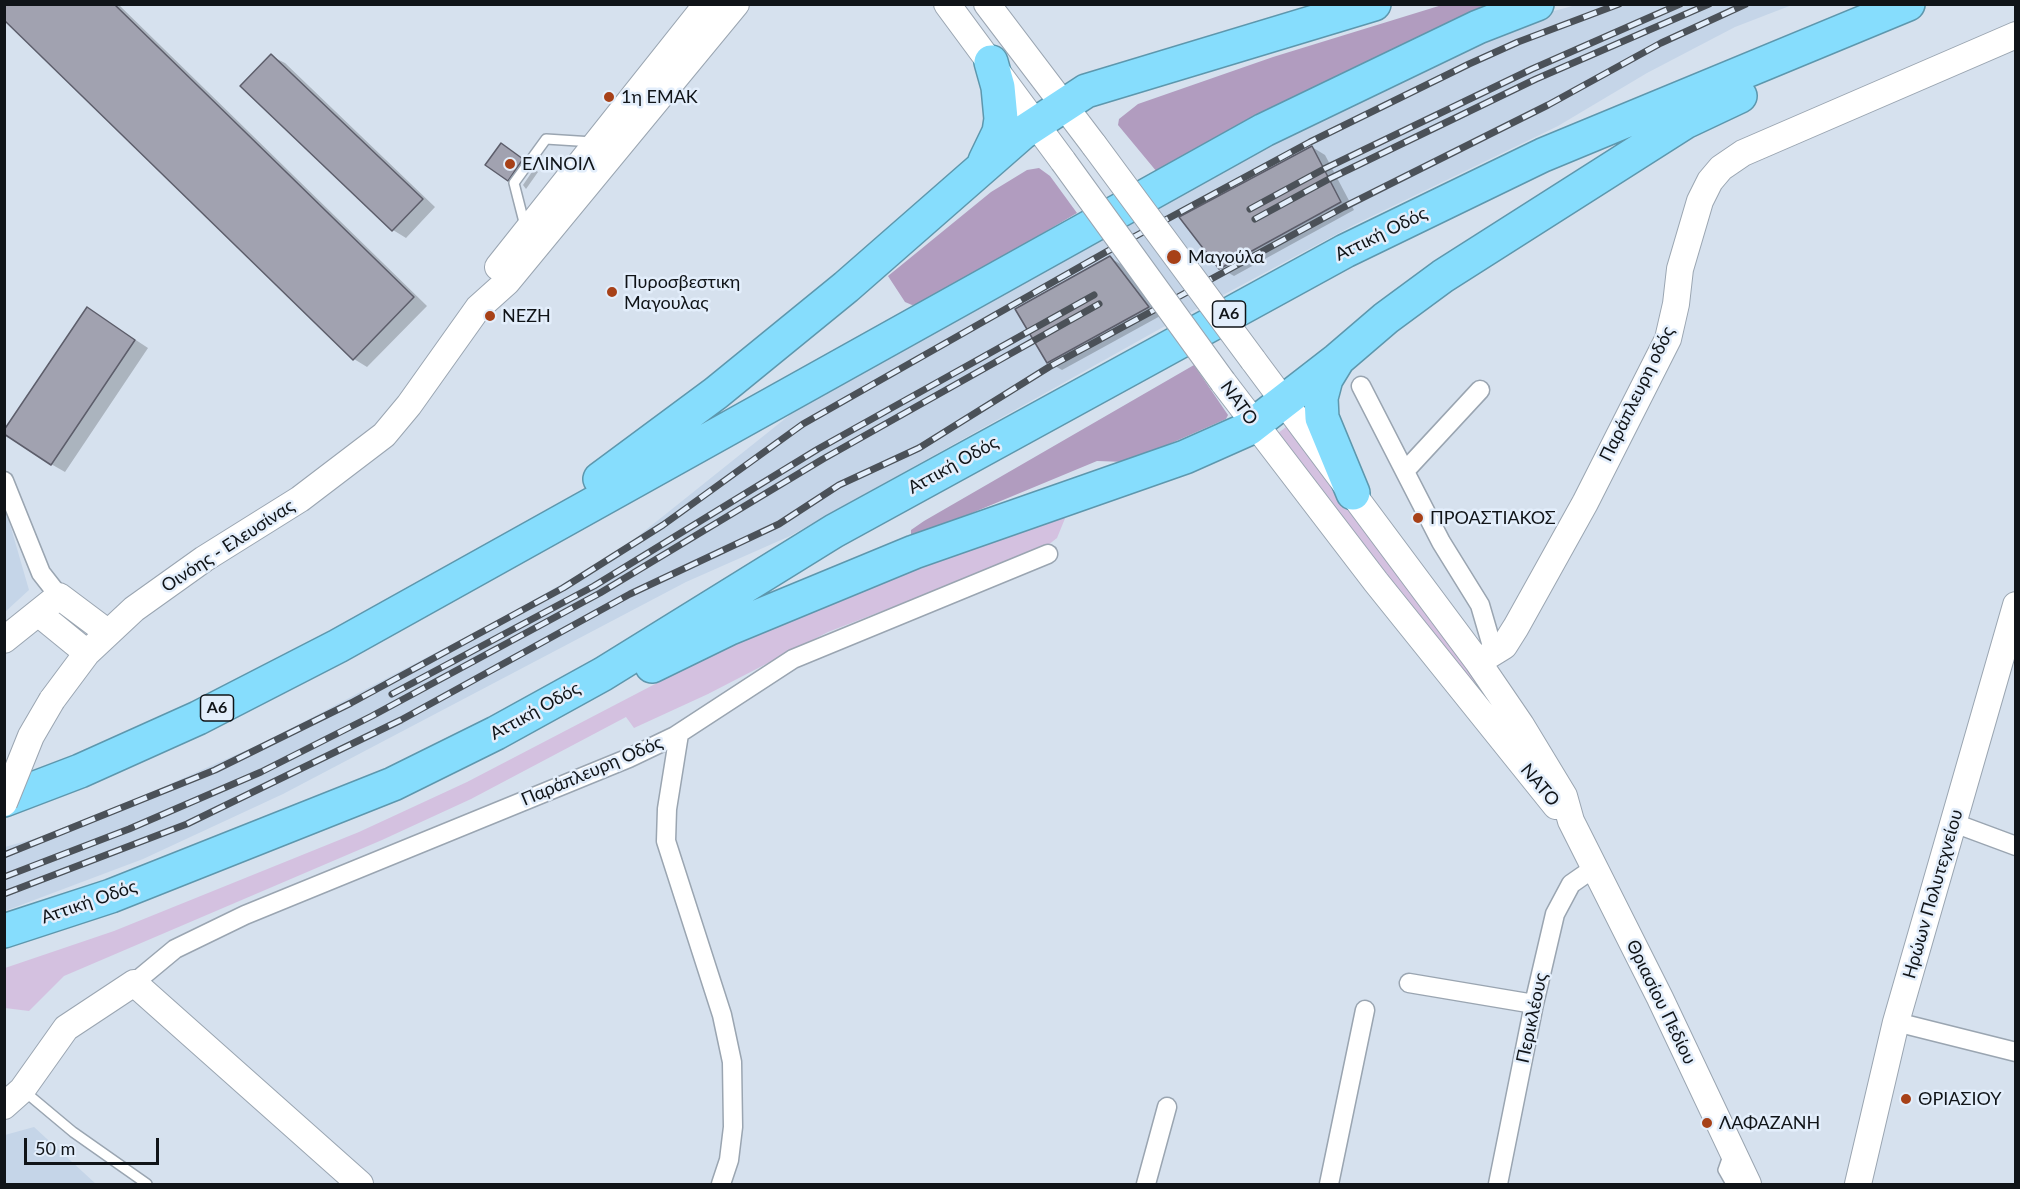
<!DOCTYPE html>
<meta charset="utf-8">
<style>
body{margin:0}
#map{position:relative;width:2020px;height:1189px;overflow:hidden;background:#d6e1ee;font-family:Lato,sans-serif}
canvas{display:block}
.frame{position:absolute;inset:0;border:6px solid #101418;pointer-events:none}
.scale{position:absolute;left:24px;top:1138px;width:135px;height:27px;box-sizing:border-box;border:3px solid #101418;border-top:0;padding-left:8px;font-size:18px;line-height:21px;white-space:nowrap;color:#101418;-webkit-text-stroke:4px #e3eefb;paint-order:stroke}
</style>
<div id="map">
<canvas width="2020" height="1189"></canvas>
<div class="frame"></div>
<div class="scale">50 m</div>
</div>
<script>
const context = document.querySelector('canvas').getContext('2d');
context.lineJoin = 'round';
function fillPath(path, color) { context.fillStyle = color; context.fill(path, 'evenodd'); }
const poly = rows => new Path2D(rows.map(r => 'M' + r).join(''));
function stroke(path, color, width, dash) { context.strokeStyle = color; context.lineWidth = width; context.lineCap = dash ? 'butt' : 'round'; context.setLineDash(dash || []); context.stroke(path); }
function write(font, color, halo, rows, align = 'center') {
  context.font = font + ' Lato,sans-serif'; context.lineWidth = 5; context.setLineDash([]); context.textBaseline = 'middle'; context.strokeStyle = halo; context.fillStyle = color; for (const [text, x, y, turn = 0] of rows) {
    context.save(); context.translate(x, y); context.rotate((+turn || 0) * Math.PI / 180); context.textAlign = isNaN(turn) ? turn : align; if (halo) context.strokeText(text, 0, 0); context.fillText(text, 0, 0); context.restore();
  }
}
fillPath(poly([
 [1576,5,1792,5,1735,27,1647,73,1558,126,1354,225,1165,326,790,536,686,582,283,794,143,859,5,911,5,847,40,837,152,792,267,741,496,621,617,553,796,410,1002,286,1162,197,1510,23],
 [5,507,29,590,5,612,4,612],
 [34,1127,96,1184,5,1184,5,1135]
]), '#c5d5e8');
fillPath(poly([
 [1286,427,1480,680,1471,686,1277,434],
 [1063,515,1066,516,1057,538,1043,549,828,632,708,694,634,728,626,717,471,799,382,840,64,976,29,1011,5,1008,5,968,114,931,359,832,467,782,705,658,857,591]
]), '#d4c1e0');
fillPath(poly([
 [1442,5,1501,5,1157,172,1118,125,1119,119,1138,104,1273,57],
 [1039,168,1050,176,1077,213,922,304,912,305,905,302,888,276,991,192,1027,170],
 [1194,365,1228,415,1226,419,1142,456,1125,462,1097,461,914,537,911,534,911,530,924,521]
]), '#b19cbf');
fillPath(poly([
 [4,4,118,4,427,306,367,367,354,359],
 [271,56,285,63,435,207,406,238,393,230],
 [501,145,525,162,511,181,488,164],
 [1312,147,1325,155,1354,210,1234,276,1220,268],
 [534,169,538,172,526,189,523,185],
 [1110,258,1124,266,1162,315,1062,370,1048,362],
 [101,317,148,348,65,472,51,464]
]), '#0003');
const building = poly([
 [4,4,114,4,414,297,353,360,4,20,4,4],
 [271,54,423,199,392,231,240,86,271,54],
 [501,143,523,159,508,181,485,165,501,143],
 [1312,146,1341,202,1219,269,1179,217,1312,146],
 [1110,256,1149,307,1047,363,1015,309,1110,256],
 [87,307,135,340,51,465,4,434,4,430,87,307]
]);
fillPath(building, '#a1a2b0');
stroke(building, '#5c5d6a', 1.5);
const lane = poly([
 [525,226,514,183,546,139,593,142],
 [24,1091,73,1132,147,1184],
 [1729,1153,1723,1170,1731,1184]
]);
const street = poly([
 [1361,386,1441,542,1480,605,1494,653],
 [1405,471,1480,390],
 [4,481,41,573,59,596],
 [679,734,667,809,666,841,722,1015,732,1062,733,1127,729,1160,721,1184],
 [1954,823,2016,846],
 [134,983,175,949,245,915,629,758,675,736,793,659,1048,554],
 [1409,983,1534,1004],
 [1896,1022,2016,1052],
 [1146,1184,1167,1107],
 [1329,1184,1365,1010],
 [1498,1184,1534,1004,1555,914,1571,884,1594,868]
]);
const secondary = poly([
 [947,4,1063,161],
 [987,4,1094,145],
 [498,267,707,4],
 [1253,360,1478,662,1521,725,1564,796,1571,821,1660,998,1748,1184],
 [1223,382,1376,582,1556,806],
 [38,613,87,653],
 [4,640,59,596,107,632],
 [1478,662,1504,646,1516,627,1585,503,1668,339,1676,304,1680,269,1700,201,1710,181,1721,168,1743,153,2016,35],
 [52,700,87,653,134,609,204,559,300,499,384,435,409,405,478,308,507,282,736,4],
 [4,1106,22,1090,66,1028,134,983,360,1184],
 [1858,1184,1896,1022,2016,605]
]);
const highway = poly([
 [985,161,999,132,1001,119,998,87,991,62],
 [1337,361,1326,379,1321,398,1322,418,1353,493],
 [600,479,716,393,846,287,1022,133,1086,91,1374,4],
 [652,666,730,628,914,552,1185,457,1248,429,1337,360,1386,318,1443,276,1685,122,1740,96],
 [4,800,80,771,198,718,338,646,1264,130,1478,27,1537,4],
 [4,931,111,896,393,784,496,733,603,674,834,531,1345,251,1543,155,1908,4]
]);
stroke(lane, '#9aa5b1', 12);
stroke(street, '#9aa5b1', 21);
stroke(secondary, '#9aa5b1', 28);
stroke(highway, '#5d97ad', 36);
stroke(lane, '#fff', 9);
stroke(street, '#fff', 18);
stroke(secondary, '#fff', 26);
stroke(highway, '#86ddfd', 33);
const rail = poly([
 [1250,209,1324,169,1532,69,1680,4],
 [1255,219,1329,179,1536,79,1709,4],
 [392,694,594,586,818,449,1094,295],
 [4,855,215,770,351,703,563,588,663,525,803,424,1106,252,1310,142,1469,64,1518,42,1619,4],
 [4,877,129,829,261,772,372,716,600,593,823,459,1099,304],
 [4,894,187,824,401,720,630,594,779,524,839,485,919,448,1049,367,1344,207,1548,105,1661,43,1746,4]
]);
stroke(rail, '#4b5158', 7);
stroke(rail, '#e3eefb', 4.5, [14]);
const secondaryBridge = poly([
 [1094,145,1253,360],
 [1063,161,1223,382],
 [4,803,31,736,52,700]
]);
stroke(secondaryBridge, '#9aa5b1', 28, []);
stroke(secondaryBridge, '#fff', 26);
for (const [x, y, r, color] of [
 [609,97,6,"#a74118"],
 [510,164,6,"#a74118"],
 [1174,257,8,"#a74118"],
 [612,292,6,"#a74118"],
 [490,316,6,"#a74118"],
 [1418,518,6,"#a74118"],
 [1906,1099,6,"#a74118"],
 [1707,1123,6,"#a74118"]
]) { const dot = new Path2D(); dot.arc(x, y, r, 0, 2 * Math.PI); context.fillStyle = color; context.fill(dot); stroke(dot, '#e3eefb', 2); }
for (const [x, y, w] of [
 [1229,314,33],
 [217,708,33]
]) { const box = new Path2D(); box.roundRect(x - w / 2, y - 13, w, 26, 4.5); context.fillStyle = '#e3eefb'; context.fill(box); stroke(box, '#101418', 1.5); }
write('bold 16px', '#101418', null, [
 ["Α6",1229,314],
 ["Α6",217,708]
]);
write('18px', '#101418', '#e3eefb', [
 ["1η ΕΜΑΚ",621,97],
 ["ΕΛΙΝΟΙΛ",522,164],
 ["Μαγούλα",1188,257],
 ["Πυροσβεστικη",624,282],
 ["Μαγουλας",624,303],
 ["ΝΕΖΗ",502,316],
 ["ΠΡΟΑΣΤΙΑΚΟΣ",1430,518],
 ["ΘΡΙΑΣΙΟΥ",1918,1099],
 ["ΛΑΦΑΖΑΝΗ",1719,1123]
], 'left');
write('18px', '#101418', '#e3eefb', [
 ["Αττική Οδός",1381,234,-26],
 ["Παράπλευρη οδός",1637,394,-64],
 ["ΝΑΤΟ",1239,403,54],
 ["Αττική Οδός",953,465,-29],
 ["Οινόης - Ελευσίνας",228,546,-33],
 ["Αττική Οδός",535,711,-29],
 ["Παράπλευρη Οδός",592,771,-23],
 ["ΝΑΤΟ",1540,785,50],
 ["Ηρώων Πολυτεχνείου",1933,894,-74],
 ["Αττική Οδός",89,902,-19],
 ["Θριασίου Πεδίου",1661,1002,64],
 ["Περικλέους",1532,1018,-78]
]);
</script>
